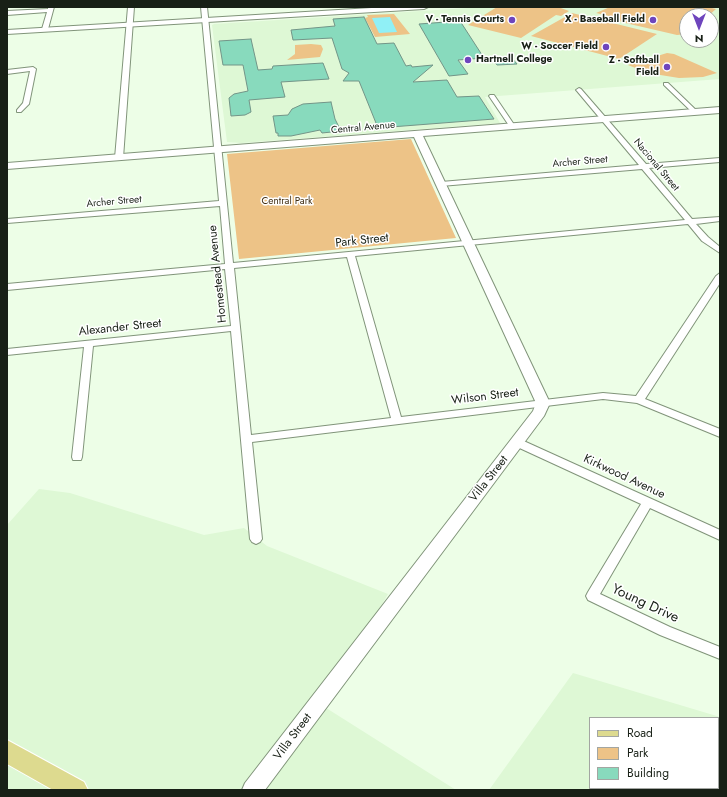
<!DOCTYPE html>
<style>
body{margin:0}
#map{position:relative;width:727px;height:797px;overflow:hidden;background:#edfee7;font-family:Jost,sans-serif}
canvas{display:block}
.frame{position:absolute;inset:0;border:8px solid #182016;pointer-events:none}
.legend{position:absolute;left:589px;top:717px;width:130px;height:72px;box-sizing:border-box;background:#fff;border:1px solid #a3a6a2;margin:0;padding:5px 7px;list-style:none;font-size:12px;color:#182016}
.legend li{display:flex;align-items:center;gap:8px;height:20px}
.legend b{width:20px;border:1px solid #a3a6a2}
.north{position:absolute;left:679px;top:8px;width:40px;height:40px;box-sizing:border-box;background:#fff;border:1px solid #a3a6a2;border-radius:50%;rotate:180deg;font-size:11px;font-weight:700;line-height:16px;text-align:center;color:#182016}
.north::after{content:'';display:block;margin:auto;width:14px;height:18px;background:#6e45bd;clip-path:polygon(50% 0,100% 100%,50% 72%,0 100%)}
</style>
<div id="map">
<canvas width="727" height="797"></canvas>
<div class="frame"></div>
<ul class="legend">
<li><b style="height:5px;background:#ddda8f"></b>Road</li>
<li><b style="height:11px;background:#edc387"></b>Park</li>
<li><b style="height:11px;background:#88dabd"></b>Building</li>
</ul>
<div class="north">N</div>
</div>
<script>
const context = document.querySelector('canvas').getContext('2d');
context.lineJoin = 'round';
function fillPath(path, color) { context.fillStyle = color; context.fill(path, 'evenodd'); }
const poly = rows => new Path2D(rows.map(r => 'M' + r).join(''));
function stroke(path, color, width, dash) { context.strokeStyle = color; context.lineWidth = width; context.lineCap = dash ? 'butt' : 'round'; context.setLineDash(dash || []); context.stroke(path); }
function write(font, color, halo, rows, align = 'center') {
  context.font = font + ' Jost,sans-serif'; context.lineWidth = 3; context.setLineDash([]); context.textBaseline = 'middle'; context.strokeStyle = halo; context.fillStyle = color; for (const [text, x, y, turn = 0] of rows) {
    context.save(); context.translate(x, y); context.rotate((+turn || 0) * Math.PI / 180); context.textAlign = isNaN(turn) ? turn : align; if (halo) context.strokeText(text, 0, 0); context.fillText(text, 0, 0); context.restore();
  }
}
fillPath(poly([
 [484,7,720,7,720,79,485,97,500,123,241,143,227,142,212,25,214,24],
 [687,16,711,16,711,40,687,40],
 [39,489,70,493,204,535,244,528,267,546,388,594,323,706,456,790,7,790,7,525],
 [573,673,720,717,720,790,489,790],
 [590,718,718,718,718,788,590,788]
]), '#def8d5');
fillPath(poly([
 [497,7,558,7,569,11,561,16,556,15,521,38,468,25],
 [610,7,708,7,716,9,708,16,687,16,687,34,677,35,621,22,618,18,596,13],
 [572,13,657,34,619,59,531,36],
 [394,14,410,34,375,37,365,18,368,17,367,15],
 [311,44,321,45,323,49,320,57,287,60,295,54,295,45],
 [667,53,674,54,717,73,703,77,679,78,648,73,628,65],
 [411,139,456,238,239,259,227,154]
]), '#edc387');
fillPath(poly([
 [390,17,397,32,379,33,372,18]
]), '#90f0f6');
const building = poly([
 [364,17,377,44,394,43,406,66,411,65,412,67,433,65,413,82,447,80,457,97,479,96,494,119,378,128,359,81,343,81,349,73,342,69,332,38,293,40,291,30,335,26,333,19,364,17],
 [460,21,484,58,458,60,468,74,449,76,419,24,460,21],
 [251,39,258,70,272,69,273,66,323,63,329,79,281,82,285,97,249,100,251,112,245,115,231,116,229,98,234,94,248,91,243,65,223,65,219,41,251,39],
 [511,57,517,64,497,65,492,58,511,57],
 [331,102,335,119,341,131,322,133,320,130,291,136,278,136,278,133,276,133,273,116,288,115,292,109,303,104,331,102]
]);
fillPath(building, '#88dabd');
stroke(building, '#739588', 1);
const street = poly([
 [48,7,54,7,48,29,45,31,42,29,47,12,7,15,7,11,48,9,48,7],
 [128,7,134,7,123,158,119,160,115,158,128,7],
 [201,7,207,7,233,263,685,220,642,169,441,186,437,184,441,182,639,165,577,91,576,90,579,88,581,89,646,164,720,158,720,162,649,168,692,219,720,217,720,221,696,224,708,237,720,247,720,253,702,241,688,224,355,256,401,417,603,393,636,396,716,276,720,273,720,283,645,399,720,429,720,437,637,403,603,399,252,442,262,539,260,542,256,544,252,542,250,539,231,331,93,346,82,457,81,460,73,460,72,457,84,347,7,355,7,349,231,326,225,269,7,290,7,284,225,264,220,206,7,223,7,219,219,201,201,7],
 [347,257,391,418,251,435,234,268,347,257],
 [33,67,36,69,29,104,21,112,17,112,17,110,23,103,30,71,7,74,7,70,33,67],
 [664,83,668,83,697,111,697,113,693,113,664,85,664,83],
 [490,95,494,95,515,126,514,127,510,127,489,96,490,95],
 [517,438,720,530,720,540,650,508,600,594,670,627,720,647,720,659,660,635,588,600,586,596,588,592,641,504,513,445,512,442,513,439,517,438]
]);
const secondary = poly([
 [388,7,428,7,424,9,7,34,7,30,388,7],
 [720,107,720,113,423,136,550,403,544,416,265,790,242,790,245,783,533,411,536,403,414,137,7,169,7,163,720,107]
]);
const primary = poly([
 [7,740,84,782,88,790,53,790,7,764,7,740]
]);
stroke(street, '#81947a', 2);
stroke(secondary, '#81947a', 2);
stroke(primary, '#fff', 2);
fillPath(street, '#fff');
fillPath(secondary, '#fff');
fillPath(primary, '#ddda8f');
for (const [x, y, r, color] of [
 [512,20,4,"#6e45bd"],
 [653,20,4,"#6e45bd"],
 [606,47,4,"#6e45bd"],
 [468,60,4,"#6e45bd"],
 [667,67,4,"#6e45bd"]
]) { const dot = new Path2D(); dot.arc(x, y, r, 0, 2 * Math.PI); context.fillStyle = color; context.fill(dot); stroke(dot, '#fff', 1.5); }
write('bold 10px', '#182016', '#fff', [
 ["V - Tennis Courts",504,20],
 ["X - Baseball Field",645,20],
 ["W - Soccer Field",598,47],
 ["Hartnell College",476,60,"left"],
 ["Z - Softball",659,61],
 ["Field",659,73]
], 'right');
write('10px', '#182016', '#fff', [
 ["Central Avenue",363,128,-5],
 ["Archer Street",580,162,-5],
 ["Nacional Street",656,165,50],
 ["Archer Street",114,202,-5]
]);
write('10px', '#402e13', '#fff', [
 ["Central Park",287,202]
]);
write('12px', '#182016', '#fff', [
 ["Park Street",362,241,-6],
 ["Homestead Avenue",218,274,-96],
 ["Alexander Street",120,328,-6],
 ["Wilson Street",485,397,-7],
 ["Kirkwood Avenue",624,477,25],
 ["Villa Street",489,479,-52],
 ["Villa Street",293,737,-53]
]);
write('14px', '#182016', '#fff', [
 ["Young Drive",645,604,25]
]);
</script>
